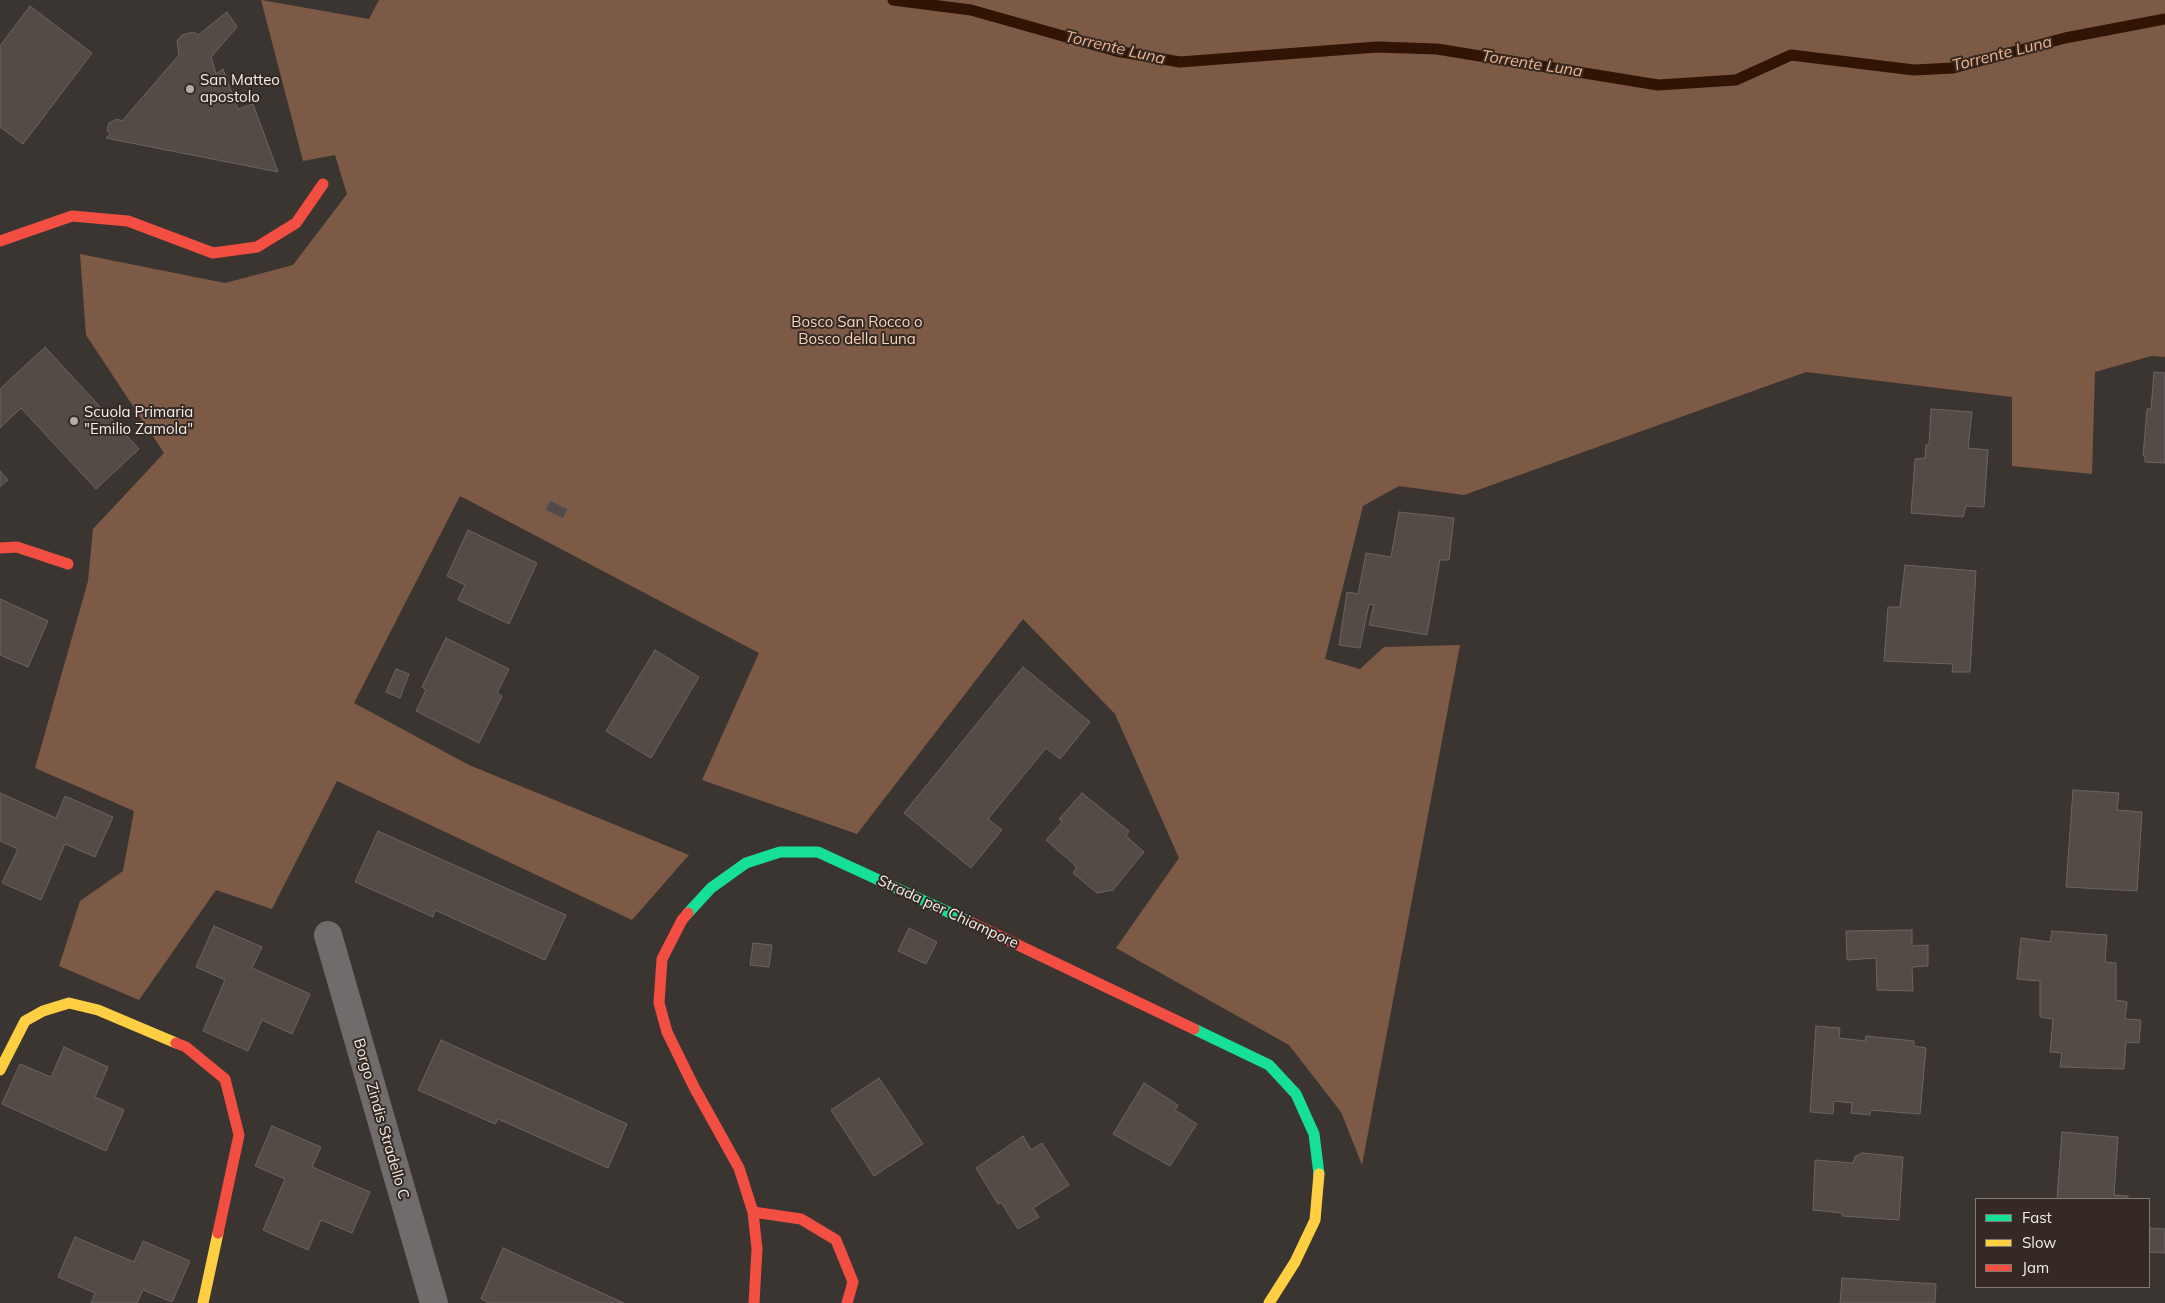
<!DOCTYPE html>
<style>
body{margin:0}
#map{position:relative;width:2165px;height:1303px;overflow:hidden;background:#3b3531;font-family:Mulish,sans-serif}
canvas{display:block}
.legend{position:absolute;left:1975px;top:1198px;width:175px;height:90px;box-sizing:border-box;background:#342a23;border:1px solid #807871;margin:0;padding:6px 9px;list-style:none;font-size:15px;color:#f3ece7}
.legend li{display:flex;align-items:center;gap:10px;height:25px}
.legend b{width:25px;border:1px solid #807871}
</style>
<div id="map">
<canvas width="2165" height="1303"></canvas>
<ul class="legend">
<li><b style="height:6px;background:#16e098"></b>Fast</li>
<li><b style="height:6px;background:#ffcf43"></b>Slow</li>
<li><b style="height:6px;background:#f24e42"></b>Jam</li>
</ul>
</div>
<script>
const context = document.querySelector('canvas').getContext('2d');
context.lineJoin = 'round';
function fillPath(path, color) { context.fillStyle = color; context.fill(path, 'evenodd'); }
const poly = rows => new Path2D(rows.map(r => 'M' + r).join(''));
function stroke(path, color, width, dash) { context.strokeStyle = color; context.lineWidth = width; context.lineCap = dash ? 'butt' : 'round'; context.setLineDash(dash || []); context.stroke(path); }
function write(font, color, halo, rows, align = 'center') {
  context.font = font + ' Mulish,sans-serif'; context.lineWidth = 4; context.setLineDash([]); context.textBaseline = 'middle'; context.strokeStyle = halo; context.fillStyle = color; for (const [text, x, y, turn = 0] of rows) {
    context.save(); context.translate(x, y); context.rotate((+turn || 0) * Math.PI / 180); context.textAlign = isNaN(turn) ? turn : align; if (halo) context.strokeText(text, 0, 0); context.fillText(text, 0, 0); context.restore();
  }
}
fillPath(poly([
 [261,0,369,19,379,0,2165,0,2165,357,2151,356,2095,372,2092,474,2012,466,2012,397,1806,372,1464,495,1399,486,1363,506,1325,659,1360,669,1384,647,1460,645,1362,1165,1341,1112,1289,1045,1116,948,1179,858,1115,714,1023,619,857,834,702,780,759,653,460,496,354,703,469,765,689,855,632,920,337,781,272,909,216,890,139,1000,59,966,80,901,123,871,134,811,35,768,88,581,93,529,164,453,86,335,80,254,225,283,293,265,347,194,335,155,303,161]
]), '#7d5a45');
stroke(poly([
 [893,0,971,10,1116,51,1180,62,1377,47,1437,49,1658,85,1736,80,1791,55,1914,70,1953,68,2065,38,2165,19]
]), '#321404', 11);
const building = poly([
 [30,6,92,53,23,144,0,127,0,46,30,6],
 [227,12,237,27,211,57,216,74,223,69,238,109,253,104,278,172,106,138,110,134,107,130,109,123,117,119,122,121,179,55,177,41,182,35,193,32,198,35,227,12],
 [45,347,139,449,96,489,21,408,0,428,0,389,45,347],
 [2154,372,2165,373,2165,463,2145,462,2145,456,2143,456,2147,409,2151,409,2154,372],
 [1931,409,1972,412,1968,448,1988,450,1984,507,1966,506,1963,517,1911,513,1915,459,1925,458,1926,445,1929,445,1931,409],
 [0,471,8,480,0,487,0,471],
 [550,500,568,509,563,519,545,510,550,500],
 [1399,512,1454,518,1449,560,1440,560,1427,635,1369,625,1374,605,1369,604,1360,648,1339,645,1347,592,1358,594,1366,553,1391,557,1399,512],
 [468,530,537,563,509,624,458,600,465,585,447,576,468,530],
 [1905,565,1976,571,1970,672,1952,672,1953,664,1884,661,1888,607,1900,607,1905,565],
 [0,599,48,621,28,667,0,655,0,599],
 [446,638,509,669,497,693,502,696,479,743,416,711,426,690,422,687,446,638],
 [655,650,699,677,651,758,606,731,655,650],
 [1023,667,1090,722,1060,759,1046,748,988,819,1002,830,971,868,904,813,1023,667],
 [396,669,409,674,400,698,386,692,396,669],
 [2073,790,2119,793,2117,810,2142,812,2137,891,2066,887,2073,790],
 [0,793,56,818,65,796,113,817,95,857,65,844,41,900,2,883,18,849,0,841,0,793],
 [1082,793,1129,831,1126,836,1144,852,1113,890,1097,893,1073,873,1077,867,1046,840,1062,822,1059,819,1082,793],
 [378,831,566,915,545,960,435,910,433,917,355,882,378,831],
 [214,926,262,947,252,968,310,994,292,1034,262,1020,248,1051,203,1031,225,980,196,967,214,926],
 [909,928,937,942,926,964,898,951,909,928],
 [1912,930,1912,946,1928,945,1928,966,1912,967,1913,991,1877,990,1876,958,1847,960,1846,931,1912,930],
 [2052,931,2107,935,2105,962,2116,963,2116,1000,2127,1002,2125,1019,2141,1020,2139,1043,2126,1042,2124,1069,2060,1067,2062,1053,2050,1052,2053,1019,2040,1017,2040,981,2017,979,2021,938,2050,942,2052,931],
 [753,943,772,945,769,967,750,965,753,943],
 [1816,1026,1840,1028,1839,1038,1865,1041,1866,1036,1914,1041,1914,1046,1926,1048,1920,1114,1870,1110,1870,1115,1851,1113,1852,1103,1834,1101,1833,1114,1810,1112,1816,1026],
 [441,1040,627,1124,608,1168,498,1119,495,1124,418,1090,441,1040],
 [64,1047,108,1067,95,1097,124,1110,106,1151,2,1104,20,1064,51,1077,64,1047],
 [879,1078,923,1144,874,1176,831,1110,879,1078],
 [1144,1083,1178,1105,1175,1110,1197,1124,1170,1166,1113,1134,1144,1083],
 [272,1126,321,1147,312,1167,370,1192,352,1233,321,1220,308,1250,263,1230,285,1179,255,1166,272,1126],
 [2062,1132,2118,1137,2114,1195,2128,1196,2128,1199,2057,1199,2062,1132],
 [1023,1136,1031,1150,1042,1143,1069,1185,1033,1208,1039,1217,1018,1229,1001,1202,998,1204,976,1168,1023,1136],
 [1862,1153,1903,1157,1899,1220,1842,1216,1842,1213,1813,1210,1815,1160,1853,1163,1855,1157,1862,1153],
 [2150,1228,2165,1229,2165,1253,2149,1252,2150,1228],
 [75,1237,134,1262,143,1241,190,1261,172,1302,143,1290,137,1303,91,1303,95,1293,58,1277,75,1237],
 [503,1248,624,1303,490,1303,481,1299,503,1248],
 [1842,1278,1936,1284,1935,1303,1840,1303,1842,1278]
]);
fillPath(building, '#554b46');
stroke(building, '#6a6561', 1);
stroke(poly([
 [328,935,434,1303]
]), '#706c6b', 28);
stroke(poly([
 [688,913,711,888,746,863,780,852,818,852,972,923],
 [1194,1029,1269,1065,1296,1094,1314,1134,1319,1174]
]), '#16e098', 11);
stroke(poly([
 [0,1070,25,1021,43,1011,69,1003,98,1010,176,1043],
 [203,1303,218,1233],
 [1269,1303,1295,1262,1315,1220,1319,1174]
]), '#ffcf43', 11);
stroke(poly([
 [0,241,72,216,128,221,213,253,257,247,296,223,323,184],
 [0,548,17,547,68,564],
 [688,913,682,920,662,959,659,1003,667,1032,694,1087,739,1168,753,1212,757,1249,754,1303],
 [972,923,1194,1029],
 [176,1043,186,1047,225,1079,239,1135,218,1233],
 [753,1212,801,1219,836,1240,853,1282,847,1303]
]), '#f24e42', 11);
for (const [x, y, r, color] of [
 [190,89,5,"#b3aca7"],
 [74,421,5,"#b3aca7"]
]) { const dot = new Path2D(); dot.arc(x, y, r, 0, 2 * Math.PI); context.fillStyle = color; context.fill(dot); stroke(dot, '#342a23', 2); }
write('15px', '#f3ece7', '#342a23', [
 ["San Matteo",200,80],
 ["apostolo",200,97],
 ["Scuola Primaria",84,412],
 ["\"Emilio Zamola\"",84,429]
], 'left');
write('15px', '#fbd3bb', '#342a23', [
 ["Bosco San Rocco o",857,322],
 ["Bosco della Luna",857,339]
]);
write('15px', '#f3ece7', '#342a23', [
 ["Strada per Chiampore",948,912,25],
 ["Borgo Zindis Stradello C",381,1119,74]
]);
write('italic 16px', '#f3b28a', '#342a23', [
 ["Torrente Luna",1115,48,13],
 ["Torrente Luna",2002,54,-14],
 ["Torrente Luna",1532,64,9]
]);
</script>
